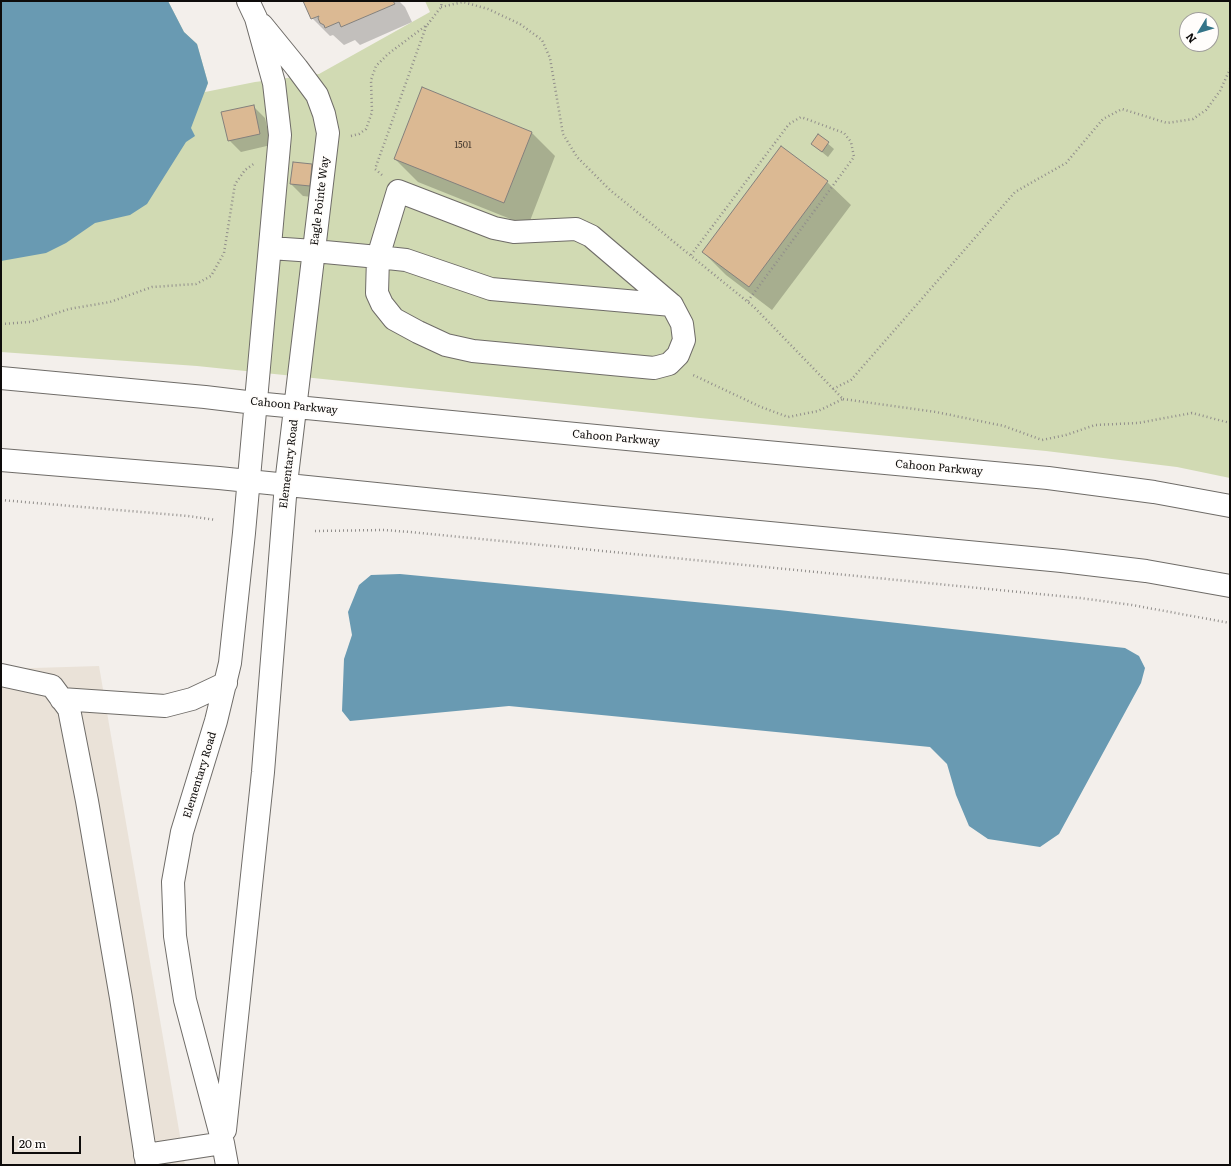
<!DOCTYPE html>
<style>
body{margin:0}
#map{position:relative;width:1231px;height:1166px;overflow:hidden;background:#f3efeb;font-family:Literata,serif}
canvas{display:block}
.frame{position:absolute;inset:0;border:2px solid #0e0c0b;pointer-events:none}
.north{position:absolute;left:1179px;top:12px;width:40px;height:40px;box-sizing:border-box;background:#fffdfb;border:1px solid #9f9d9b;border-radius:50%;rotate:232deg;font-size:11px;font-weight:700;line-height:16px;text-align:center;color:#0e0c0b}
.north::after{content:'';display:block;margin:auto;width:14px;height:18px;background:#347488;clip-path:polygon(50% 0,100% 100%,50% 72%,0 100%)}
.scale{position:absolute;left:12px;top:1136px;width:69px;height:18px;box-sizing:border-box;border:2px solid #0e0c0b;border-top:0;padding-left:5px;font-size:12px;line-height:14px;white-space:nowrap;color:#0e0c0b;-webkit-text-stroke:3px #fffdfb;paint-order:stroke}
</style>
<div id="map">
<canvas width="1231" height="1166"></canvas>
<div class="frame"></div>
<div class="north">N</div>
<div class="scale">20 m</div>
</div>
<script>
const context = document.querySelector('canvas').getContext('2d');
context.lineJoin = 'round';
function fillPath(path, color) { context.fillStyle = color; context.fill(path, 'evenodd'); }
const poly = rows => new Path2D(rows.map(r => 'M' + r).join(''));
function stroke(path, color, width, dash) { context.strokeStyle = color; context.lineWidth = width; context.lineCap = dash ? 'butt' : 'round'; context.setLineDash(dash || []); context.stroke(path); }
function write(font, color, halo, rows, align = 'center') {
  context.font = font + ' Literata,serif'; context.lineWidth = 3.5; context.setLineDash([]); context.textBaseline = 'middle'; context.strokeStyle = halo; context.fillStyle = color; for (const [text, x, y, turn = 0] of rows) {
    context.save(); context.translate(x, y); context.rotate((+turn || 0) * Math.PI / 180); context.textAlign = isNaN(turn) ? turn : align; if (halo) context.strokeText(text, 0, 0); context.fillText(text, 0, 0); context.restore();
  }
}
fillPath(poly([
 [99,666,185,1165,1,1165,1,669]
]), '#eae2d8');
fillPath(poly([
 [1,1,168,1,184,32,197,44,208,83,205,92,255,82,319,74,430,12,425,1,1230,1,1230,478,1177,467,1046,451,700,418,197,366,1,352],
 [1187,20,1211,20,1211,44,1187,44]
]), '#d1dab3');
fillPath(poly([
 [1,1,168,1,184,32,197,44,208,83,191,128,195,136,186,142,147,204,130,215,95,223,66,243,46,253,1,261],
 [400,574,779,610,1125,648,1139,656,1145,668,1141,683,1059,834,1040,847,988,839,969,826,956,795,947,764,930,747,509,706,350,721,342,711,344,659,352,635,348,612,359,585,371,575]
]), '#699ab2');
fillPath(poly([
 [305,1,399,1,405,7,412,22,360,45,355,40,344,45,333,35,330,36,312,18],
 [253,106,265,118,271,145,241,152,229,140],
 [531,132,555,156,528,226,418,182,395,159],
 [818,135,834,149,828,157,812,144],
 [781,147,827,182,851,205,772,310,726,275,703,252],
 [312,165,324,176,321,198,303,196,291,184]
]), '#0003');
const building = poly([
 [303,1,393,1,395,4,341,27,339,22,325,28,324,25,320,23,318,18,319,16,311,19,303,1],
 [422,87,532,132,504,203,394,159,422,87],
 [254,105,260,134,228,141,221,112,254,105],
 [818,134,829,142,822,152,811,144,818,134],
 [781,146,828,181,749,287,702,252,781,146],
 [293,162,312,164,310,186,290,184,293,162]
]);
fillPath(building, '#dbb993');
stroke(building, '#84817d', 1);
const minor = poly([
 [270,248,314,251,378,257,406,260,491,289,672,305,591,236,576,229,514,232,494,228,398,191,378,257,377,293,382,304,394,319,418,332,446,345,473,351,654,368,669,364,678,355,684,340,682,324,672,305],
 [1,378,205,397,255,403,658,442,1048,478,1154,492,1230,506],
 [1,460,219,478,602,517,1062,561,1146,571,1230,586],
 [1,675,52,686,69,709,87,801,121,998,147,1165],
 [61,699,165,706,192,699,226,683],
 [225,1130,263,772,286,484,328,133,324,114,317,95,297,68,262,25],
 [145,1155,223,1143],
 [227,1165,223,1143,185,1000,175,936,173,882,182,832,216,721,230,663,244,533,280,135,274,83,256,18,248,1]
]);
stroke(minor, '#6f6c68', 24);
stroke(poly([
 [441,7,463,2,488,9,520,24,542,40,550,58,563,134,577,157,610,190,754,307,843,399,818,411,788,417,761,407,691,374],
 [351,136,359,134,366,129,372,112,371,80,376,66,388,54,428,24,441,7,442,1],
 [382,175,375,169,427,24],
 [691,255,789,124,801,117,844,133,851,142,854,157,748,301],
 [1,324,30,322,69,309,110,302,152,287,196,284,211,276,224,253,235,184,245,170,255,163],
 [833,389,851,380,1015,192,1066,163,1103,119,1122,109,1167,123,1193,119,1206,110,1220,91,1230,69],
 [843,399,936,412,1004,426,1042,440,1066,435,1095,425,1138,423,1192,413,1230,423],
 [1,500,188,516,216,520],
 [315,531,384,530,410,532,1080,598,1132,605,1230,623]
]), '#918e8b', 2.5, [1, 3]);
stroke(minor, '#fff', 22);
write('9px', '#41372d', null, [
 ["1501",463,145]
]);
write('11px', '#0e0c0b', '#fffdfb', [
 ["Eagle Pointe Way",320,201,-83],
 ["Cahoon Parkway",294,406,6],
 ["Cahoon Parkway",616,438,5],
 ["Elementary Road",289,464,-83],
 ["Cahoon Parkway",939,468,5],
 ["Elementary Road",200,775,-73]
]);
</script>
